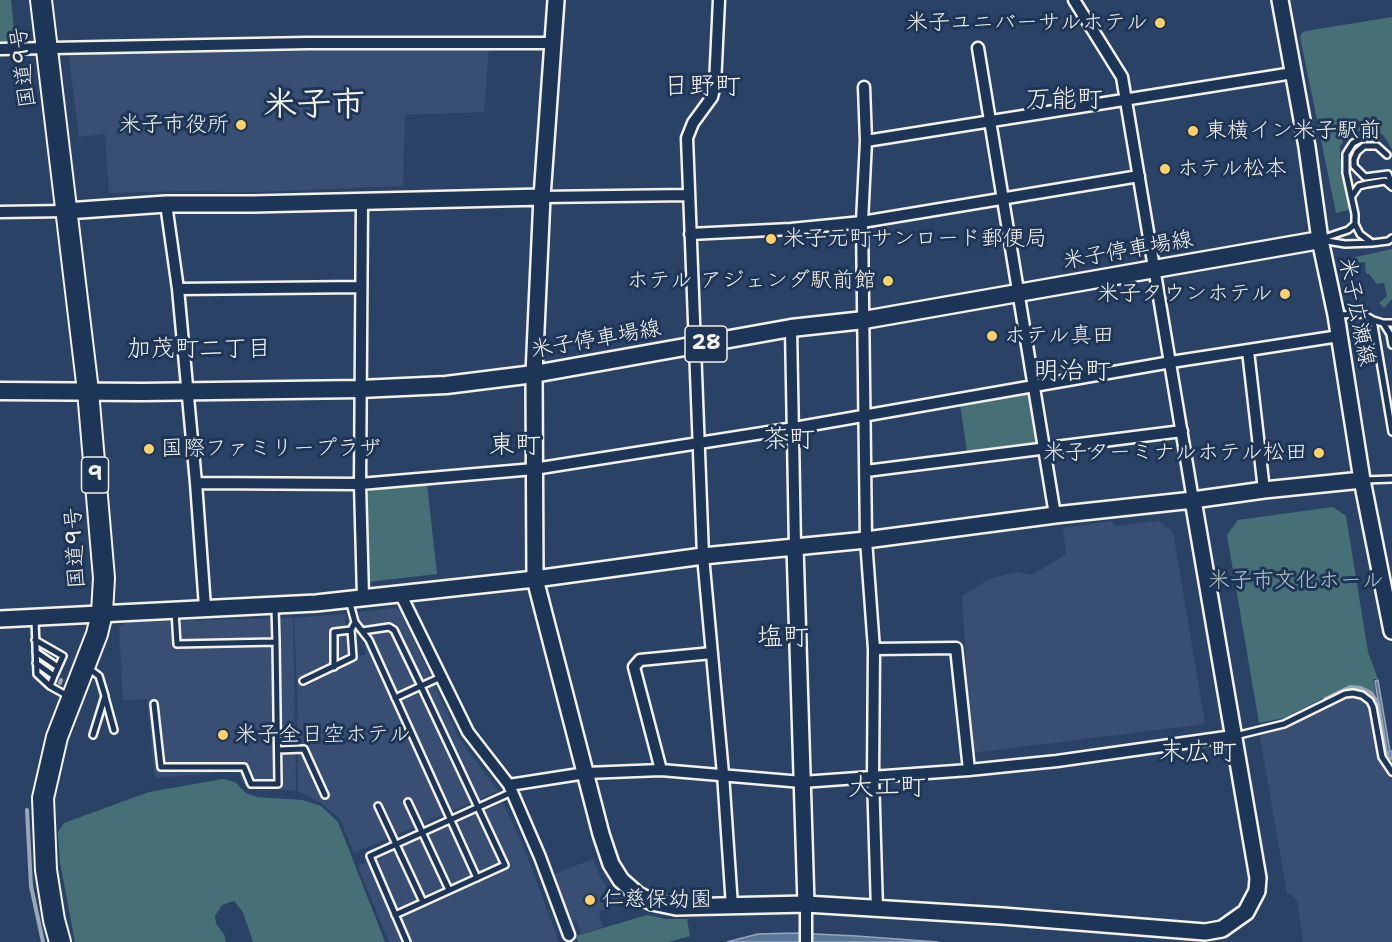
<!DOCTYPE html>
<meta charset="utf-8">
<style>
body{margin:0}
canvas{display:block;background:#2a4266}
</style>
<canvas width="1392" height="942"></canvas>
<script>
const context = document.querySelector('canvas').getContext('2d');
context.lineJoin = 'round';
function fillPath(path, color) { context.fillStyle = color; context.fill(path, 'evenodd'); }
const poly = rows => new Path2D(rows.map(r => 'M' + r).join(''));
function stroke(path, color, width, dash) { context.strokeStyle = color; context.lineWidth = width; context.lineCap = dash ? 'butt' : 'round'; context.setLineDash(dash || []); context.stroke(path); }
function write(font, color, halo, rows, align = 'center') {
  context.font = font + ' "Shantell Sans","Klee One",sans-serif'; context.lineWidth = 6; context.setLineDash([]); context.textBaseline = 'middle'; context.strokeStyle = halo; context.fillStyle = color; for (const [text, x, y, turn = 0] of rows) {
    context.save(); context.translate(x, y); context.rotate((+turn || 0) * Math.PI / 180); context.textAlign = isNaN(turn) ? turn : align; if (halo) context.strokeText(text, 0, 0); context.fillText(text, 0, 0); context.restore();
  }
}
fillPath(poly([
 [489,45,484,112,405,115,403,186,255,192,182,191,109,193,105,134,79,137,68,50],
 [1113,521,1114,526,1159,521,1173,532,1205,724,972,753,962,596,992,578,1018,572,1032,575,1066,554,1063,528],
 [395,608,401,611,459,738,498,791,354,853,340,819,321,803,298,791,297,686,311,680,297,685,294,618,345,614,348,662,366,654,359,612],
 [293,618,296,791,245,786,238,771,155,778,147,699,123,700,119,628,127,622],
 [1349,688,1364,690,1375,700,1386,754,1392,764,1392,942,1303,942,1297,900,1291,894,1287,894,1258,725,1284,719],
 [503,803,522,843,559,942,389,942,358,866],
 [593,859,600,877,608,889,624,904,599,912,603,927,581,934,577,920,573,921,567,919,551,875]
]), '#384f73');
fillPath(poly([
 [0,0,11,0,15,41,0,42],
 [1392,17,1392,149,1384,136,1376,130,1358,131,1347,136,1340,146,1340,154,1349,210,1336,213,1300,37,1302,33,1306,31],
 [1392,249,1392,299,1384,308,1379,303,1387,296,1384,283,1377,284,1369,274,1366,274,1365,262,1351,264,1351,258],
 [1026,394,1031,397,1037,438,1034,443,967,451,960,404],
 [427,484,437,574,367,582,367,493,371,489],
 [1333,507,1346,516,1368,652,1378,679,1373,679,1376,695,1359,686,1347,686,1284,718,1259,723,1227,535,1238,520],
 [223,779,235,782,246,793,256,797,302,800,321,806,338,822,385,942,253,942,243,912,234,901,222,905,215,916,216,924,224,934,226,942,75,942,60,862,58,832,64,823,149,792],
 [647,915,666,919,687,919,690,936,668,942,578,942,576,936]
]), '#477076');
const water = poly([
 [1378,680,1390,751,1392,751,1391,760,1387,754,1375,681,1378,680],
 [796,933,856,936,938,942,727,942,758,934,796,933]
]);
fillPath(water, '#597697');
stroke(water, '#97a7b7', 1.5);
stroke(poly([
 [60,683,61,680],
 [1325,699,1350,687,1361,688,1371,693,1378,703,1386,753,1388,753],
 [27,810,31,886,43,942]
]), '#97a7b7', 4);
const lane = poly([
 [1387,155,1377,146,1364,146,1357,152,1354,159,1354,166,1365,177,1388,174,1392,184],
 [1352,196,1359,186,1367,184,1385,181,1392,187],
 [1355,224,1360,234,1372,243,1388,241,1392,238],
 [1321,239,1348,230,1355,224,1355,214,1346,173,1346,154,1353,143,1363,138,1373,138],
 [1321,240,1345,244,1372,243],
 [1338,315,1363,314,1373,320,1392,432],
 [1373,320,1383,323,1390,334,1392,345],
 [1383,323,1392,323],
 [1364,480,1392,479],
 [175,611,177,644,276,642,275,607],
 [35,620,37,674,50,686,68,696],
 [355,622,369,640,477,878],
 [362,631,389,627,394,630,421,686,395,698],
 [35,640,63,656,54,676],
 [36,652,58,667],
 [36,663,54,676,50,686],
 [87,667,99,676,105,696,93,735],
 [334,667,334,632,351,630],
 [303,681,353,657,351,630,355,622,349,600],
 [105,697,114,730],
 [154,704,161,767,244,767,251,784,278,784,276,642],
 [1235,736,1284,724,1345,694,1353,693,1362,695,1370,701,1373,707,1382,757,1392,772],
 [278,750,304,749,325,795],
 [408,802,449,890],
 [378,806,423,902],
 [395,915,505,865,421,686,441,677],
 [407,942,370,856,512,792]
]);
const street = poly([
 [719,0,715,85,712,97,693,123,687,138,703,556,723,774,732,906],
 [1074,0,1122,77,1193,500],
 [978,48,1055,515],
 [0,49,308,43,554,43],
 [864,87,866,141,862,222,866,540,874,649,873,776,877,910],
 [866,141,1293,73],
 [542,197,688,195],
 [362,202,360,484,363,597],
 [166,204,178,289,196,483,205,607],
 [0,212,66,211],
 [690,234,791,229,862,222,1139,176],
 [178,289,360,287],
 [791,328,795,547],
 [1248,351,1264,490],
 [866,471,1182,431],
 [196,483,360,484,534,469,794,428,1171,362,1339,336],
 [400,593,468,732,509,785,540,857,569,935],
 [874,649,956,648,969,770],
 [661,770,634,667,640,660,712,653],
 [509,785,586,773,661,770,802,782,969,770,1057,761,1233,736],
 [806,904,806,942]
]);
const secondary = poly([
 [556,0,542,197,534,374,535,579,601,834,611,864,621,880,638,895,652,902,676,907,806,904,1002,916,1205,932,1222,929,1246,912,1257,891,1258,878,1193,500,1264,490,1362,480],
 [1280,0,1307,147,1320,240,1336,315,1362,480,1392,631],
 [66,211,166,204,253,204,542,197],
 [795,547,806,904],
 [0,619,316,603,535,579,703,556,866,540,1055,515,1193,500]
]);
const primary = poly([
 [0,391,142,392,360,389,446,385,534,374,791,328,864,320,1320,240]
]);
const highway = poly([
 [41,0,88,391,104,578,102,613,97,634,57,737,43,798,46,870,54,920,60,942]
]);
stroke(lane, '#f4f1e8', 10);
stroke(street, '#f4f1e8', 15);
stroke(secondary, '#f4f1e8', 20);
stroke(primary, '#f4f1e8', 21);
stroke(highway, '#f4f1e8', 24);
stroke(lane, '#1d3557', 5);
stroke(street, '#1d3557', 10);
stroke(secondary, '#1d3557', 15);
stroke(primary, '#1d3557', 16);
stroke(highway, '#1d3557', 20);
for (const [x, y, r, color] of [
 [1160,23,6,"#ffd166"],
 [241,125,6,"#ffd166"],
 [1193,131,6,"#ffd166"],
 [1165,169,6,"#ffd166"],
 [771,239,6,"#ffd166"],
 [888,281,6,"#ffd166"],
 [1285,294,6,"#ffd166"],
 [992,336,6,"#ffd166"],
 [149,449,6,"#ffd166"],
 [1319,453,6,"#ffd166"],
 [223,735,6,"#ffd166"],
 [590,900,6,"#ffd166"]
]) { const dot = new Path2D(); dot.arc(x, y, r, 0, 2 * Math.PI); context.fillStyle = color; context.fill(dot); stroke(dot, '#1d3557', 2); }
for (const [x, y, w] of [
 [706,344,42],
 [95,475,27]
]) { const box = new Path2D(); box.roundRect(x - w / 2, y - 18, w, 36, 4.5); context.fillStyle = '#1d3557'; context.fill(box); stroke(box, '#f4f1e8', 1.5); }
write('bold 21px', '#f4f1e8', null, [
 ["28",706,344],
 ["9",95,475]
]);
write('22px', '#f4f1e8', '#1d3557', [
 ["米子ユニバーサルホテル",1148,23,"right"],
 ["米子市役所",229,125,"right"],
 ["東横イン米子駅前",1205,131],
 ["ホテル松本",1177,169],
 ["米子元町サンロード郵便局",783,239],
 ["ホテル アジェンダ駅前館",876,281,"right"],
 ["米子タウンホテル",1273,294,"right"],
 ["ホテル真田",1004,336],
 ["国際ファミリープラザ",161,449],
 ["米子ターミナルホテル松田",1307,453,"right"],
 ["米子全日空ホテル",235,735],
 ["仁慈保幼園",602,900]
], 'left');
write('22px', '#f4f1e8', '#1d3557', [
 ["国道9号",24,67,-97],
 ["米子停車場線",1128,251,-10],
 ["米子広瀬線",1356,312,79],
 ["米子停車場線",596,340,-10],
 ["国道9号",76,548,-93]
]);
write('22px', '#b7c4c0', '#1d3557', [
 ["米子市文化ホール",1296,581]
]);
write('24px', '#f4f1e8', '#1d3557', [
 ["加茂町二丁目",199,350]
]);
write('26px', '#f4f1e8', '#1d3557', [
 ["日野町",702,87],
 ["万能町",1064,100],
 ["明治町",1072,372],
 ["茶町",789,440],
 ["東町",515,446],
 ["塩町",783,638],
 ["末広町",1198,753],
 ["大工町",887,788]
]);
write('bold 34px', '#f4f1e8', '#1d3557', [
 ["米子市",314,106]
]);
</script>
